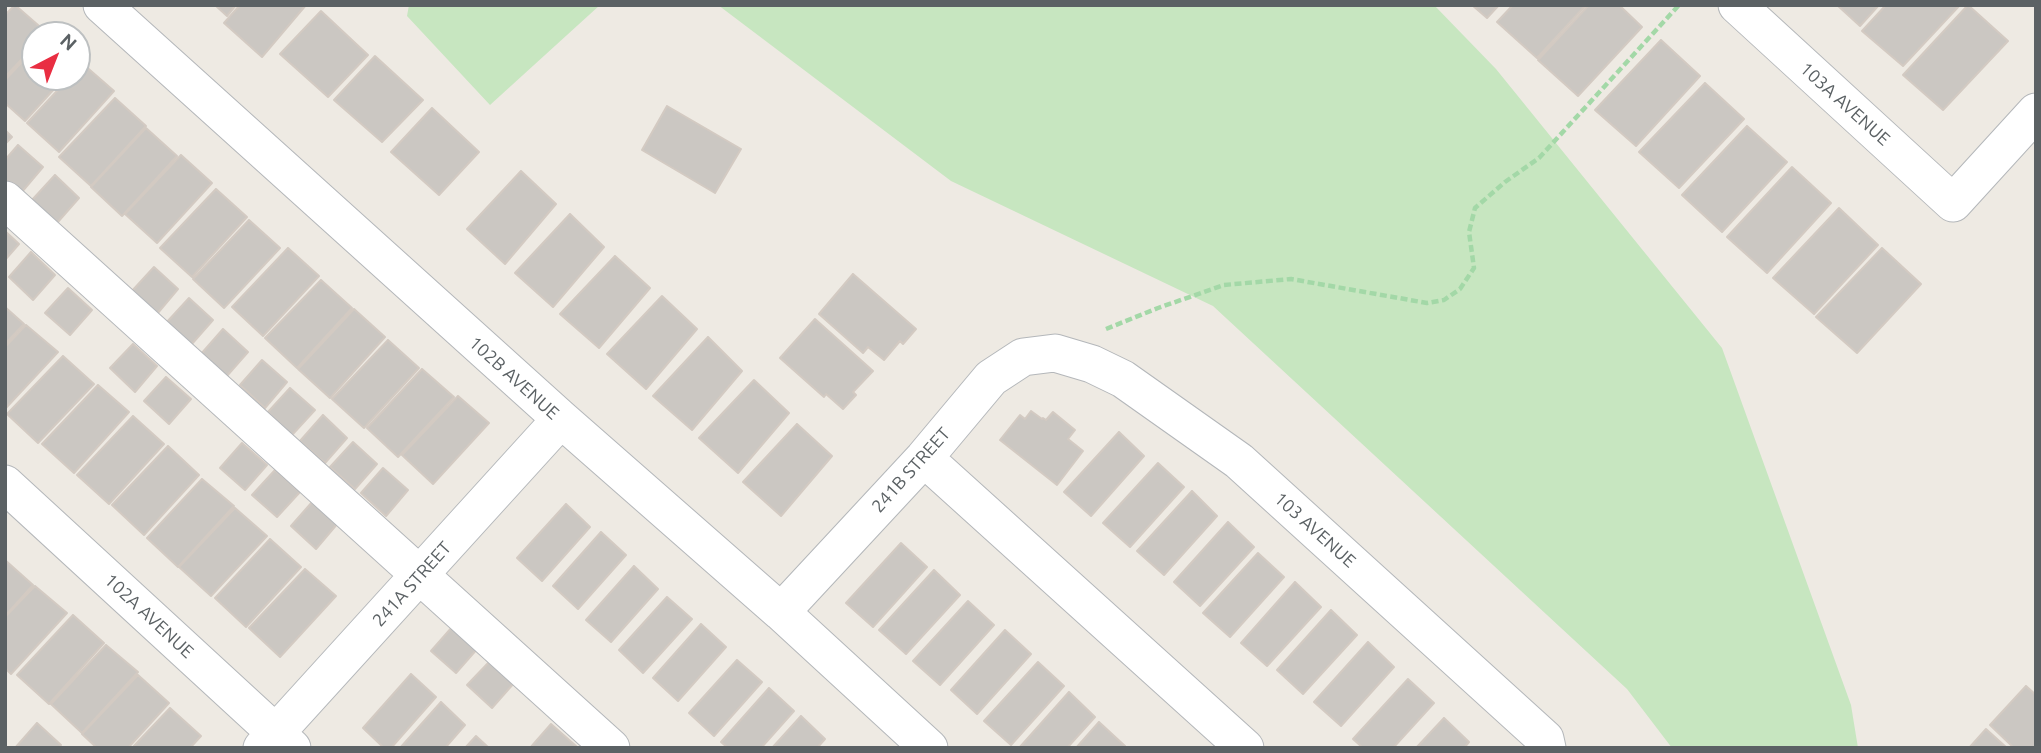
<!DOCTYPE html>
<style>
body{margin:0}
#map{position:relative;width:2041px;height:753px;overflow:hidden;background:#eeeae3;font-family:Ubuntu,sans-serif}
canvas{display:block}
.frame{position:absolute;inset:0;border:7px solid #5b6164;pointer-events:none}
.north{position:absolute;left:21px;top:21px;width:70px;height:70px;box-sizing:border-box;background:#fff;border:2px solid #bdc0c1;border-radius:50%;rotate:42deg;font-size:19px;font-weight:700;line-height:28px;text-align:center;color:#5b6164}
.north::after{content:'';display:block;margin:auto;width:24px;height:32px;background:#e92e42;clip-path:polygon(50% 0,100% 100%,50% 72%,0 100%)}
</style>
<div id="map">
<canvas width="2041" height="753"></canvas>
<div class="frame"></div>
<div class="north">N</div>
</div>
<script>
const context = document.querySelector('canvas').getContext('2d');
context.lineJoin = 'round';
function fillPath(path, color) { context.fillStyle = color; context.fill(path, 'evenodd'); }
const poly = rows => new Path2D(rows.map(r => 'M' + r).join(''));
function stroke(path, color, width, dash) { context.strokeStyle = color; context.lineWidth = width; context.lineCap = dash ? 'butt' : 'round'; context.setLineDash(dash || []); context.stroke(path); }
function write(font, color, halo, rows, align = 'center') {
  context.font = font + ' Ubuntu,sans-serif'; context.lineWidth = 5; context.setLineDash([]); context.textBaseline = 'middle'; context.strokeStyle = halo; context.fillStyle = color; for (const [text, x, y, turn = 0] of rows) {
    context.save(); context.translate(x, y); context.rotate((+turn || 0) * Math.PI / 180); context.textAlign = isNaN(turn) ? turn : align; if (halo) context.strokeText(text, 0, 0); context.fillText(text, 0, 0); context.restore();
  }
}
fillPath(poly([
 [409,5,600,5,490,105,407,16],
 [718,5,1434,5,1496,69,1722,348,1851,705,1858,748,1672,748,1627,689,1213,306,951,181]
]), '#c7e6c0');
const building = poly([
 [15,5,46,32,44,35,35,35,35,45,5,77,5,15,15,5],
 [215,5,236,5,227,16,215,5],
 [240,5,306,5,262,57,224,23,240,5],
 [1472,5,1499,5,1487,18,1472,5],
 [1513,5,1586,5,1537,58,1497,22,1513,5],
 [1589,5,1619,5,1642,27,1578,96,1538,60,1589,5],
 [1837,5,1879,5,1860,26,1837,5],
 [1886,5,1960,5,1903,66,1862,31,1886,5],
 [1968,5,2008,41,1943,110,1903,75,1968,5],
 [321,11,368,55,328,97,280,54,321,11],
 [1661,40,1700,76,1636,146,1595,110,1661,40],
 [35,48,35,77,65,77,25,121,5,103,5,80,35,48],
 [375,56,423,100,382,142,334,100,375,56],
 [83,64,114,91,59,152,27,123,70,77,77,77,77,70,83,64],
 [1705,83,1744,119,1679,188,1639,152,1705,83],
 [115,98,146,126,91,186,59,157,115,98],
 [667,106,741,149,715,193,642,150,667,106],
 [432,108,479,152,439,195,391,152,432,108],
 [1747,126,1787,162,1722,232,1682,195,1747,126],
 [146,128,177,156,122,216,91,187,146,128],
 [5,130,12,137,5,144,5,130],
 [18,145,43,167,21,193,5,179,5,160,18,145],
 [181,155,212,183,157,243,125,214,181,155],
 [1792,167,1831,203,1767,273,1727,237,1792,167],
 [521,171,556,204,505,264,467,229,521,171],
 [55,175,79,198,57,223,32,200,55,175],
 [216,189,247,217,192,277,160,248,216,189],
 [1839,208,1878,245,1814,314,1773,278,1839,208],
 [570,214,604,247,553,307,515,273,570,214],
 [249,220,280,248,224,308,193,279,249,220],
 [5,231,19,244,5,260,5,231],
 [288,248,319,276,263,336,232,307,288,248],
 [1882,248,1921,284,1857,353,1816,317,1882,248],
 [31,252,55,275,33,300,9,277,31,252],
 [615,256,650,288,599,348,560,314,615,256],
 [154,267,178,289,157,314,131,292,154,267],
 [853,274,916,329,903,344,900,341,884,360,868,347,863,353,819,314,853,274],
 [321,280,352,308,297,368,265,338,321,280],
 [68,288,92,310,70,335,45,313,68,288],
 [662,296,697,329,646,389,607,354,662,296],
 [189,298,213,320,191,345,166,323,189,298],
 [5,307,24,324,5,344,5,307],
 [354,309,385,337,330,398,298,369,354,309],
 [815,319,873,371,853,392,856,395,843,409,826,394,824,397,780,358,815,319],
 [26,325,58,352,5,409,5,347,26,325],
 [223,329,248,352,226,377,201,354,223,329],
 [708,337,742,371,692,430,653,396,708,337],
 [388,340,419,368,364,428,332,399,388,340],
 [133,344,157,366,135,392,110,368,133,344],
 [63,356,94,384,38,443,7,414,63,356],
 [262,360,287,382,265,408,240,385,262,360],
 [422,369,454,397,398,457,367,428,422,369],
 [166,377,191,399,169,424,144,401,166,377],
 [754,380,789,413,738,473,699,438,754,380],
 [98,385,129,412,74,473,42,444,98,385],
 [290,388,315,410,292,435,268,412,290,388],
 [458,396,489,423,433,484,402,455,458,396],
 [1031,411,1042,419,1043,418,1046,420,1053,412,1075,430,1068,439,1083,451,1057,485,1000,440,1020,415,1025,419,1031,411],
 [323,415,347,438,325,463,300,441,323,415],
 [133,416,164,444,109,504,77,475,133,416],
 [797,424,832,456,781,516,743,482,797,424],
 [1119,432,1144,456,1091,516,1064,492,1119,432],
 [353,442,377,464,355,489,330,467,353,442],
 [242,443,267,465,245,490,220,468,242,443],
 [168,446,199,475,144,535,112,505,168,446],
 [1158,463,1184,487,1130,547,1103,523,1158,463],
 [383,468,408,490,386,516,361,493,383,468],
 [275,470,300,492,277,517,252,495,275,470],
 [202,479,234,506,178,567,147,538,202,479],
 [1192,491,1217,516,1164,575,1137,551,1192,491],
 [313,501,338,523,316,549,291,526,313,501],
 [566,504,590,527,542,581,517,558,566,504],
 [235,508,267,536,211,596,179,567,235,508],
 [1228,522,1254,547,1200,606,1174,582,1228,522],
 [601,532,626,555,578,609,553,586,601,532],
 [270,539,301,567,246,627,215,598,270,539],
 [901,543,927,567,873,627,846,603,901,543],
 [1258,553,1284,577,1230,637,1203,613,1258,553],
 [5,560,33,585,5,616,5,560],
 [634,566,658,589,611,642,586,620,634,566],
 [305,569,336,596,280,657,249,628,305,569],
 [934,570,960,595,906,654,879,630,934,570],
 [1295,582,1321,607,1267,666,1241,643,1295,582],
 [35,586,67,613,11,674,5,668,5,617,35,586],
 [667,597,692,619,643,673,619,650,667,597],
 [968,601,994,625,940,685,913,661,968,601],
 [1331,610,1357,635,1303,694,1277,670,1331,610],
 [73,615,104,643,49,704,17,675,73,615],
 [701,624,726,647,678,701,653,678,701,624],
 [453,626,478,648,456,673,431,651,453,626],
 [1005,630,1031,654,977,714,951,690,1005,630],
 [1368,642,1394,667,1341,726,1314,702,1368,642],
 [106,645,138,672,82,733,51,704,106,645],
 [737,660,762,682,714,736,689,713,737,660],
 [490,661,514,683,492,708,467,685,490,661],
 [1038,662,1064,686,1011,745,984,721,1038,662],
 [411,674,436,697,391,748,384,748,363,728,411,674],
 [138,675,169,703,128,748,97,748,82,734,138,675],
 [1408,679,1434,703,1393,748,1363,748,1353,739,1408,679],
 [2026,686,2036,695,2036,748,2014,748,1990,725,2026,686],
 [769,688,794,711,761,748,728,748,721,742,769,688],
 [1069,692,1095,717,1067,748,1019,748,1069,692],
 [441,702,465,725,445,748,400,748,441,702],
 [170,708,201,736,190,748,132,748,170,708],
 [801,716,825,739,817,748,772,748,801,716],
 [1444,718,1469,742,1464,748,1416,748,1444,718],
 [1099,722,1125,746,1124,748,1076,748,1099,722],
 [37,723,61,745,59,748,15,748,37,723],
 [551,724,576,746,574,748,530,748,551,724],
 [1986,729,2007,748,1969,748,1986,729],
 [476,736,489,748,465,748,476,736]
]);
fillPath(building, '#cbc7c2');
stroke(building, '#d3cac2', 2);
const minor = poly([
 [102,5,561,419,781,612,929,748],
 [1737,5,1953,203,2036,112],
 [5,200,611,748],
 [924,458,1245,748],
 [5,484,292,748],
 [781,612,924,458,991,378,1023,357,1055,353,1092,364,1123,379,1239,461,1545,739,1547,748],
 [262,748,561,419]
]);
stroke(minor, '#b4b7ba', 39);
stroke(poly([
 [1106,329,1158,308,1224,285,1291,279,1427,303,1444,300,1460,289,1474,268,1469,232,1475,208,1505,182,1539,158,1679,5]
]), '#a3d8a7', 4.5, [7, 3.5]);
stroke(minor, '#fff', 37);
write('18px', '#5b6164', '#fff', [
 ["103A AVENUE",1845,104,42],
 ["102B AVENUE",514,378,42],
 ["241B STREET",911,470,-48],
 ["103 AVENUE",1315,530,42],
 ["241A STREET",412,584,-48],
 ["102A AVENUE",149,616,43]
]);
</script>
